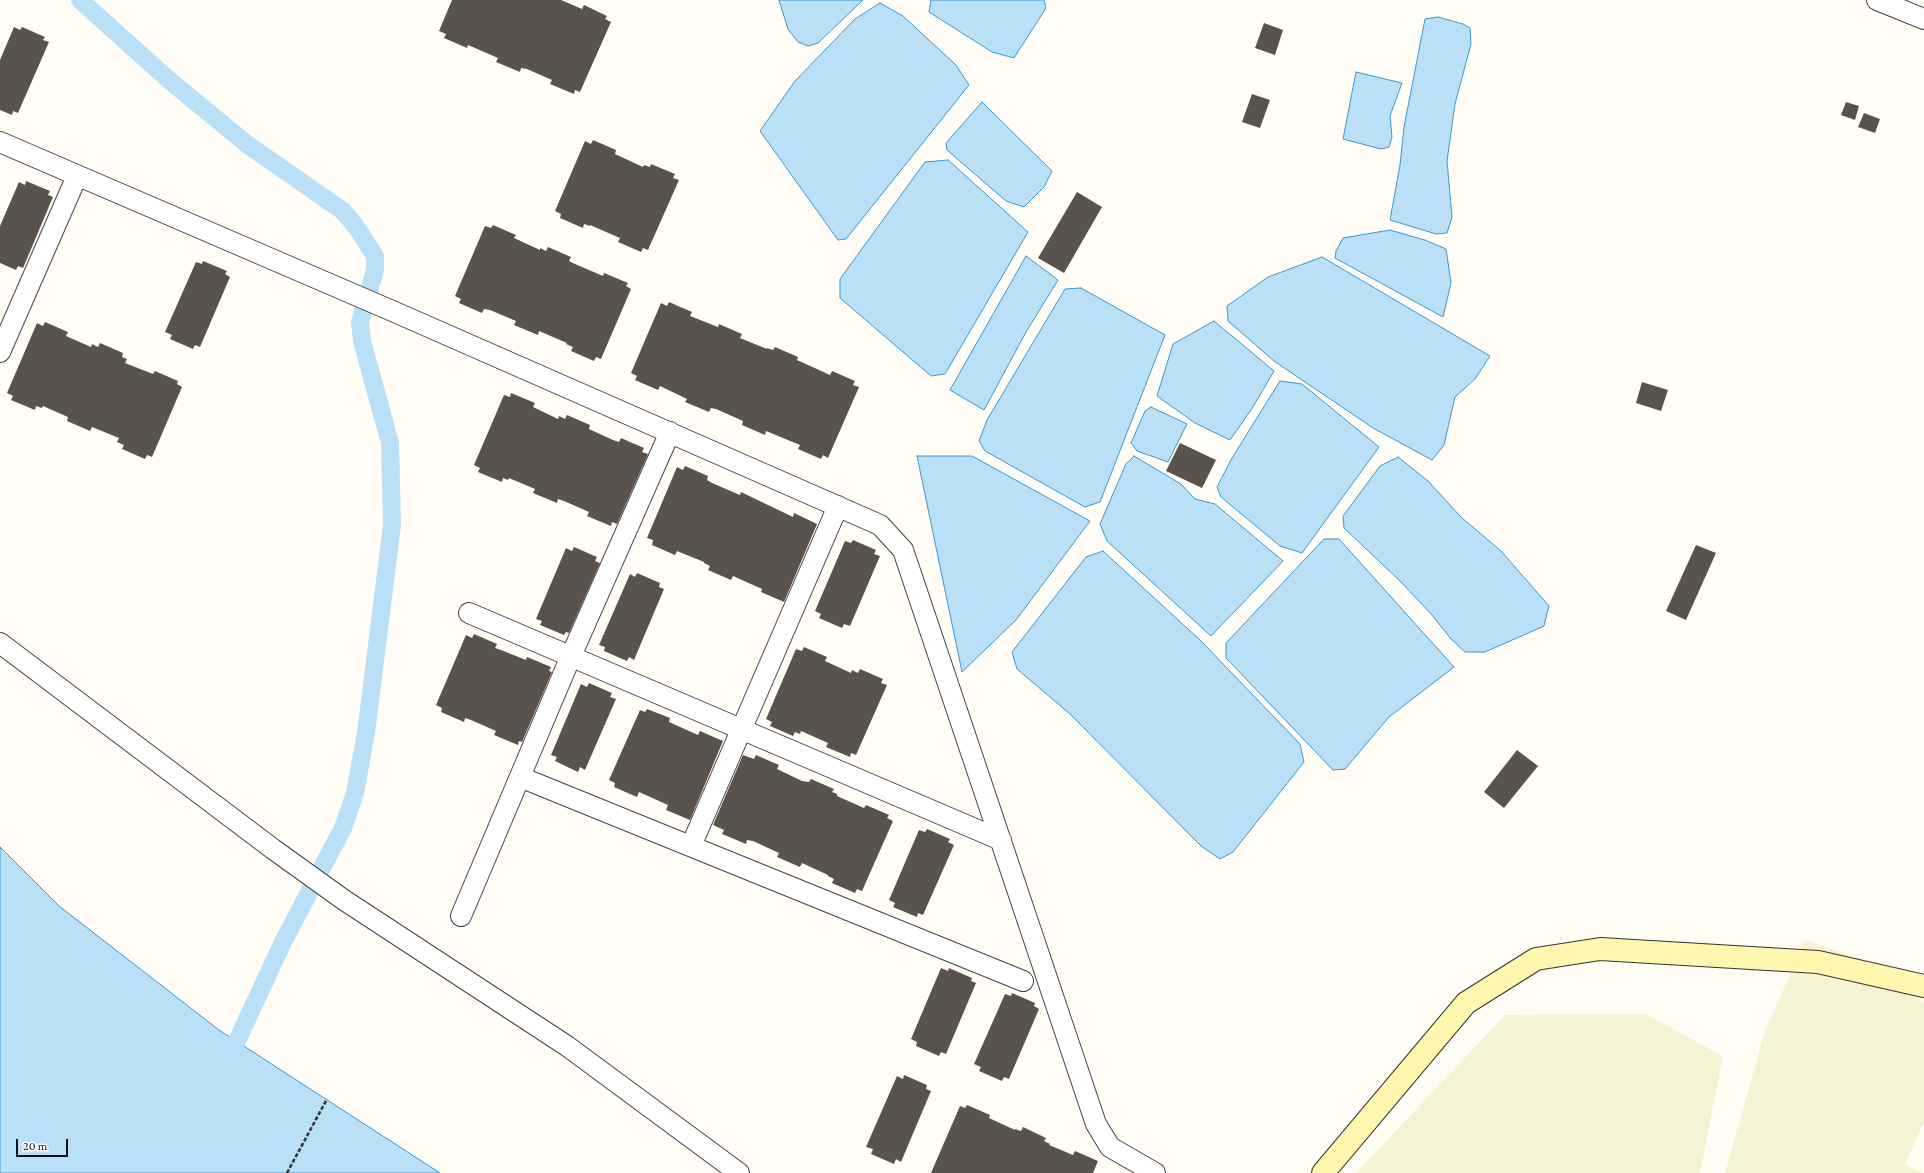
<!DOCTYPE html>
<style>
body{margin:0}
#map{position:relative;width:1924px;height:1173px;overflow:hidden;background:#fffdf5;font-family:"Crimson Pro",serif}
canvas{display:block}
.scale{position:absolute;left:16px;top:1139px;width:52px;height:18px;box-sizing:border-box;border:2px solid #111;border-top:0;padding-left:5px;font-size:12px;line-height:14px;white-space:nowrap;color:#111;-webkit-text-stroke:3px #fff;paint-order:stroke}
</style>
<div id="map">
<canvas width="1924" height="1173"></canvas>
<div class="scale">20 m</div>
</div>
<script>
const context = document.querySelector('canvas').getContext('2d');
context.lineJoin = 'round';
function fillPath(path, color) { context.fillStyle = color; context.fill(path, 'evenodd'); }
const poly = rows => new Path2D(rows.map(r => 'M' + r).join(''));
function stroke(path, color, width, dash) { context.strokeStyle = color; context.lineWidth = width; context.lineCap = dash ? 'butt' : 'round'; context.setLineDash(dash || []); context.stroke(path); }
fillPath(poly([
 [1805,940,1864,960,1924,1003,1924,1122,1905,1164,1923,1173,1725,1173,1764,1034],
 [1645,1014,1723,1056,1700,1173,1356,1173,1505,1015]
]), '#f6f3d4');
const water = poly([
 [779,0,863,0,818,43,808,46,798,42,788,29,779,0],
 [931,0,1044,0,1046,8,1014,58,992,52,929,12,931,0],
 [880,3,903,16,956,65,969,85,846,239,838,240,760,131,795,81,855,19,880,3],
 [1438,17,1463,24,1470,28,1471,44,1455,104,1447,161,1452,217,1447,233,1436,234,1390,220,1400,165,1404,127,1425,19,1438,17],
 [1356,72,1402,83,1390,116,1392,137,1389,147,1381,149,1343,139,1356,72],
 [982,102,1052,171,1044,187,1024,207,1006,201,947,150,946,143,982,102],
 [948,160,1028,232,945,374,931,376,840,298,840,279,925,162,948,160],
 [1390,230,1425,240,1446,249,1451,283,1443,317,1335,258,1336,251,1343,238,1390,230],
 [1026,256,1058,280,1026,332,984,410,950,390,1026,256],
 [1322,257,1490,356,1475,379,1455,397,1444,445,1432,460,1373,428,1274,361,1228,321,1227,306,1268,277,1322,257],
 [1081,288,1165,335,1100,502,1085,507,985,451,979,441,987,420,1065,289,1081,288],
 [1214,321,1274,371,1253,407,1230,440,1195,423,1157,396,1173,344,1214,321],
 [1280,381,1302,384,1379,447,1302,553,1280,546,1221,497,1217,487,1232,458,1280,381],
 [1151,407,1187,424,1168,462,1137,451,1131,443,1145,411,1151,407],
 [917,456,972,456,1090,521,1016,620,962,672,917,456],
 [1134,456,1181,484,1195,499,1215,504,1283,561,1211,636,1107,541,1100,524,1126,464,1134,456],
 [1398,457,1428,481,1461,517,1501,551,1549,606,1544,626,1485,652,1465,652,1451,639,1432,615,1401,582,1344,528,1343,516,1380,466,1398,457],
 [1324,539,1339,539,1454,667,1389,717,1345,769,1333,770,1226,658,1226,643,1324,539],
 [1103,551,1200,640,1300,744,1304,762,1233,852,1220,859,1201,846,1070,714,1017,669,1012,652,1086,557,1103,551],
 [0,847,59,906,219,1030,440,1173,0,1173,0,847]
]);
fillPath(water, '#b9e0f7');
stroke(water, '#3f96cf', 1);
stroke(poly([
 [80,0,169,80,248,145,343,211,357,228,375,256,375,270,360,322,362,341,390,443,392,525,366,733,355,793,343,828,283,942,237,1041]
]), '#b9e0f7', 18);
fillPath(poly([
 [452,0,561,0,582,9,584,5,607,16,605,19,611,22,580,92,575,90,574,94,550,84,552,80,527,69,521,68,520,72,496,62,498,58,468,45,467,48,444,38,446,34,439,31],
 [1264,23,1283,30,1275,55,1255,48],
 [14,27,20,30,22,27,45,37,43,40,49,42,18,113,13,111,12,115,0,110,0,60],
 [1252,94,1270,100,1260,128,1242,122],
 [1846,102,1859,106,1855,120,1841,115],
 [1864,113,1880,119,1875,133,1858,127],
 [593,140,616,150,615,154,643,167,644,165,650,167,651,164,675,174,673,178,679,180,648,250,643,248,641,252,618,242,620,238,590,225,590,226,584,224,583,228,560,218,561,214,555,211,585,141,591,144],
 [26,181,50,191,48,195,53,197,23,268,18,266,16,270,0,263,0,226,19,182,25,185],
 [1077,192,1102,207,1064,273,1038,258],
 [493,225,516,235,514,238,540,250,540,248,546,251,548,247,571,257,569,261,575,264,603,276,604,273,628,283,626,286,631,289,601,359,596,357,594,361,571,351,573,347,566,344,567,343,539,331,538,335,514,325,516,321,490,310,484,309,482,313,459,303,461,299,455,296,485,226,491,228],
 [203,261,227,271,225,274,230,277,200,347,195,345,193,349,170,339,172,335,165,332,196,262,202,264],
 [669,302,692,312,690,316,718,327,719,324,742,334,740,338,767,349,767,348,773,350,775,347,798,357,797,360,830,375,832,371,855,381,853,385,859,387,828,458,823,455,821,459,798,449,800,445,766,431,765,435,742,425,743,421,716,409,711,408,709,412,685,402,687,399,660,386,658,390,635,380,637,376,631,373,661,303,667,306],
 [45,322,68,332,66,336,91,347,92,344,98,347,100,343,123,353,122,357,127,359,125,363,153,374,155,371,178,381,177,384,182,387,152,457,147,455,145,459,122,449,124,445,117,442,119,438,92,427,90,431,67,421,68,417,43,406,42,408,36,406,35,410,11,400,13,396,7,393,37,323,43,326],
 [1642,382,1668,390,1661,411,1636,403],
 [511,393,535,403,533,407,558,419,559,416,565,419,567,415,590,425,589,429,613,440,619,442,621,438,644,448,642,452,648,454,617,524,612,522,611,526,587,516,589,512,564,501,558,499,557,503,533,493,535,489,509,478,508,480,503,478,502,482,478,472,480,468,474,465,504,395,510,397],
 [1180,443,1216,460,1202,488,1166,471],
 [685,466,708,476,707,480,712,483,740,495,741,492,793,517,794,513,817,524,784,602,761,592,762,589,733,576,731,580,708,570,710,566,704,563,704,562,677,551,675,555,652,545,653,540,647,538,677,467,683,470],
 [853,540,876,550,874,554,880,556,850,626,844,624,842,628,819,618,821,614,815,611,845,541,851,543],
 [1696,545,1716,553,1686,620,1666,611],
 [574,547,597,557,595,561,600,563,569,633,566,632,564,635,540,625,542,621,536,619,566,548,572,551],
 [637,573,660,583,659,587,664,589,634,660,629,657,627,661,604,651,605,647,599,645,630,574,635,577],
 [474,634,497,644,495,648,501,650,526,660,527,657,551,667,549,671,552,672,522,742,519,741,518,745,494,735,496,731,471,720,465,718,464,722,441,712,442,708,436,705,466,635,472,638],
 [804,647,827,657,825,661,851,673,852,670,858,673,860,669,883,679,881,683,887,685,856,755,851,753,850,757,826,747,828,743,801,731,800,734,795,732,793,736,770,726,772,722,766,719,796,649,802,651],
 [589,683,612,693,610,697,616,699,585,770,580,767,578,772,555,761,557,757,551,755,581,684,587,687],
 [647,709,670,718,669,722,698,735,700,731,723,741,690,820,666,810,668,805,639,792,637,797,614,787,615,783,609,780,640,710,645,712],
 [1517,750,1538,766,1504,808,1484,792],
 [743,755,754,759,756,755,779,765,777,769,802,781,809,782,811,779,834,789,832,792,837,794,837,796,864,808,866,805,889,815,887,818,893,821,862,891,857,889,855,893,832,883,834,879,828,876,828,875,802,863,800,867,777,857,779,853,753,841,747,840,746,844,722,834,724,830,713,825],
 [927,829,950,839,948,842,954,845,923,915,918,913,917,917,893,907,895,903,889,900,919,830,925,832],
 [941,968,948,971,949,968,972,978,971,981,976,983,946,1054,941,1052,939,1056,916,1046,917,1042,911,1039],
 [1012,993,1035,1003,1034,1006,1039,1009,1009,1079,1004,1077,1002,1081,979,1071,981,1067,974,1064,1005,994,1011,996],
 [904,1075,927,1085,926,1089,931,1091,901,1162,896,1159,894,1164,871,1154,873,1149,866,1147,897,1076,903,1079],
 [967,1105,990,1115,989,1118,1015,1130,1015,1129,1021,1131,1023,1127,1046,1138,1044,1141,1050,1144,1049,1145,1073,1155,1075,1151,1098,1161,1093,1173,931,1173,960,1106,965,1108]
]), '#5a524d');
const minor = poly([
 [1877,0,1924,19],
 [0,142,397,313,880,525,903,550,1096,1124,1110,1147,1155,1173],
 [0,352,77,176],
 [469,613,1001,840],
 [0,643,273,849,344,900,567,1046,739,1173],
 [520,777,1023,981],
 [691,846,838,506],
 [461,916,571,656,670,432]
]);
const secondary = poly([
 [1323,1173,1466,1003,1536,959,1600,949,1818,962,1924,986]
]);
stroke(minor, '#444', 22);
stroke(secondary, '#333', 24);
stroke(poly([
 [287,1173,327,1099]
]), '#333', 2.5, [4, 2]);
stroke(minor, '#fff', 20);
stroke(secondary, '#fff6b0', 22);
</script>
